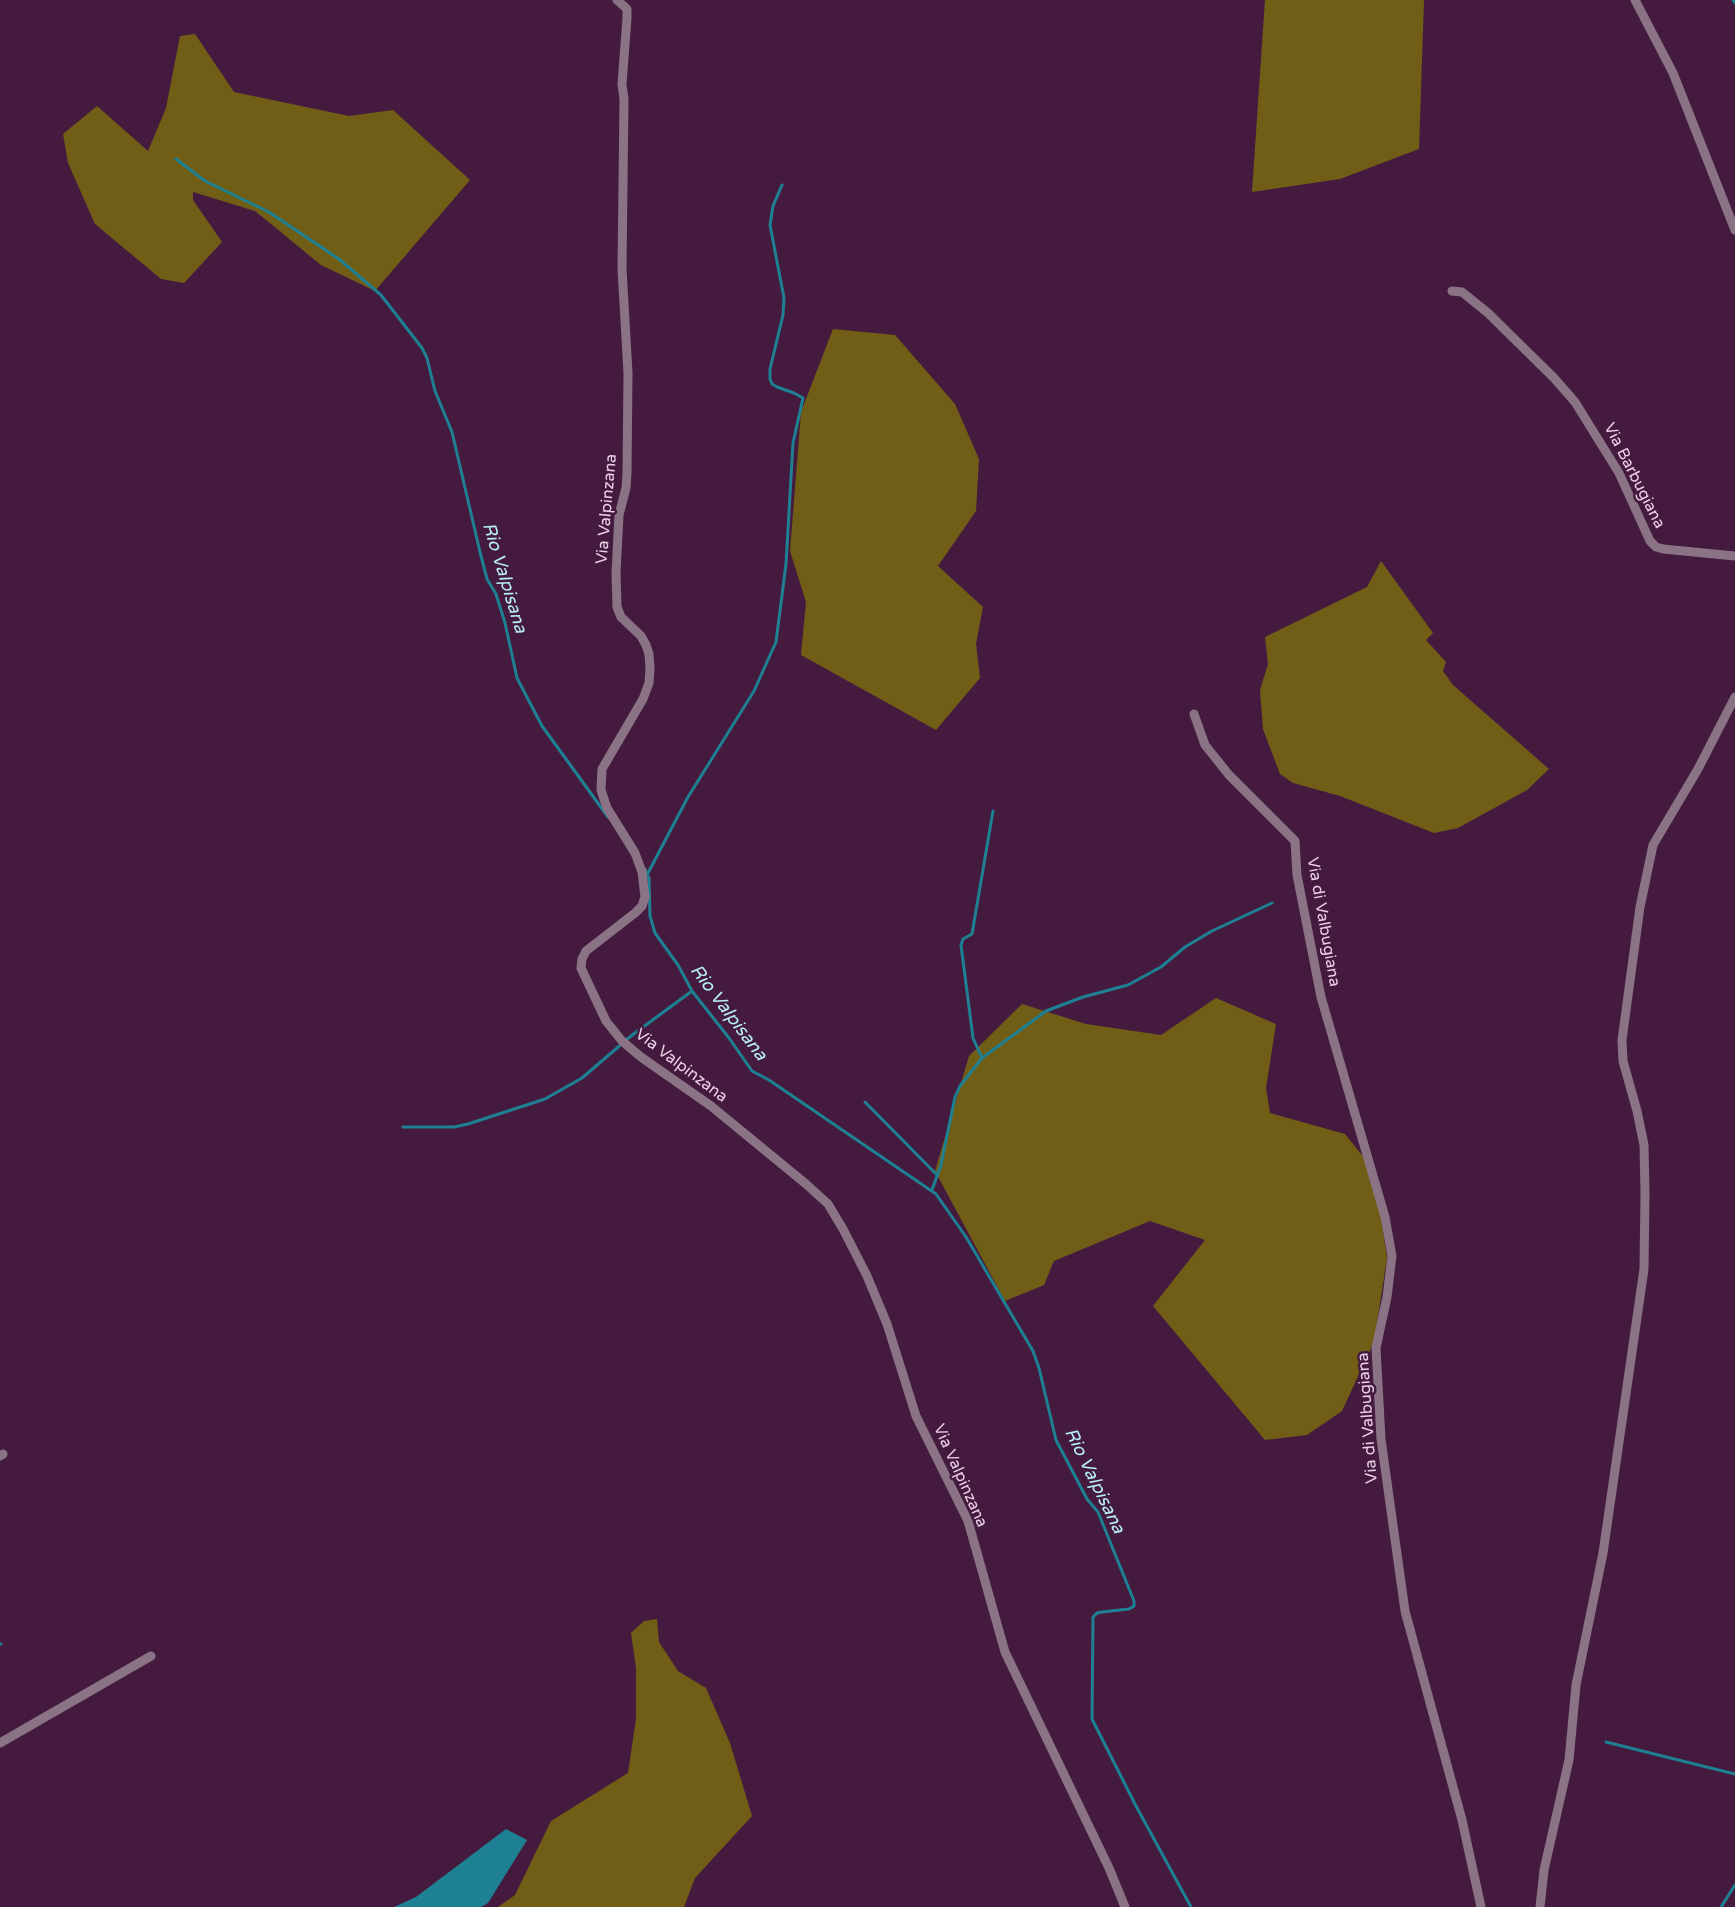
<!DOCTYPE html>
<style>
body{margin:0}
canvas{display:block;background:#441b3f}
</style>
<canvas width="1735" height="1907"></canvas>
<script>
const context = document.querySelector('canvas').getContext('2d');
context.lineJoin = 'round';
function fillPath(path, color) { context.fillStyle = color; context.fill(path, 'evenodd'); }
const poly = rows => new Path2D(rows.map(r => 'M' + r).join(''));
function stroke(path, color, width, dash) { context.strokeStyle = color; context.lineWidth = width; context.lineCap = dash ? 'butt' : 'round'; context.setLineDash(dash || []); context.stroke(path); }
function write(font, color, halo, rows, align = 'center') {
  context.font = font + ' "Varela Round",sans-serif'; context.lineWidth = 5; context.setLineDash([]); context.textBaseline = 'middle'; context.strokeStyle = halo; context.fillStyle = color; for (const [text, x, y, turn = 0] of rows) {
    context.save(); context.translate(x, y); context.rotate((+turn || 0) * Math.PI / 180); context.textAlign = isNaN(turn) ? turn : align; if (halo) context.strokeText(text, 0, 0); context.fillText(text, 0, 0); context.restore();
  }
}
fillPath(poly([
 [1265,0,1424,0,1419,149,1340,179,1252,192],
 [195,34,234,92,349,116,393,110,470,180,375,291,321,265,255,211,193,192,193,200,222,242,184,283,161,279,95,224,68,163,63,134,97,106,148,151,166,108,180,36],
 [833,329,895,335,955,404,979,459,976,511,938,566,983,607,976,644,980,678,936,730,801,655,806,602,790,551,801,412],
 [1381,561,1433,633,1426,640,1446,662,1443,671,1453,685,1549,769,1527,790,1458,828,1434,833,1340,796,1293,783,1280,774,1263,729,1260,690,1268,664,1265,637,1367,587],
 [1216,998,1276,1024,1266,1088,1270,1113,1345,1134,1374,1170,1387,1258,1374,1342,1342,1411,1307,1435,1265,1440,1153,1306,1205,1240,1150,1221,1054,1261,1044,1285,1005,1301,935,1171,969,1056,1022,1004,1086,1024,1161,1035],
 [657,1619,659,1642,678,1671,706,1688,730,1743,752,1816,695,1878,684,1907,498,1907,515,1895,551,1821,628,1773,636,1719,636,1668,631,1633,644,1621]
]), '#705d16');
fillPath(poly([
 [506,1829,527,1840,488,1903,481,1907,394,1907,416,1897]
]), '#1e8193');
stroke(poly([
 [1733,0,1735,3],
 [176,159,205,181,269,212,339,259,381,295,422,348,427,358,435,391,452,432,480,552,487,579,496,594,505,623,517,678,542,726,608,817],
 [645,869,649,878,650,916,655,933,678,965,692,991,729,1038,752,1071,769,1080,936,1194,966,1237,1033,1351,1039,1368,1056,1440,1087,1499,1098,1512,1134,1601,1134,1606,1129,1609,1102,1612,1097,1613,1093,1617,1092,1719,1136,1806,1191,1907],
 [648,873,688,797,754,691,776,642,786,564,793,443,803,398,794,393,777,387,772,384,770,379,770,369,783,315,784,298,770,225,773,206,782,185],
 [982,1058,973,1038,961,945,963,939,972,934,993,811],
 [865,1102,937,1175],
 [403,1127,454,1127,468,1124,545,1099,582,1078,631,1036,692,991],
 [932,1190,941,1165,955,1097,960,1086,982,1058,1046,1011,1083,997,1128,985,1161,967,1185,947,1212,931,1272,903],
 [0,1644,1,1644],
 [1606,1742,1735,1774],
 [1721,1907,1735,1885]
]), '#1e8193', 3);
stroke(poly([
 [617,0,627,9,627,18,622,84,624,99,622,269,628,373,627,473,626,488,619,515,616,573,617,607,621,617,641,636,646,645,649,654,650,669,649,683,643,699,602,769,601,790,607,808,635,853,642,872,645,897,642,906,635,913,586,951,582,959,581,968,606,1021,622,1041,641,1057,711,1106,806,1184,828,1204,843,1229,867,1276,887,1324,916,1416,968,1521,1005,1652,1109,1868,1125,1907],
 [1635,0,1673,73,1735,230],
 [1452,291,1462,292,1488,313,1554,378,1575,402,1619,473,1650,541,1656,547,1663,549,1735,556],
 [1194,714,1205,745,1229,775,1295,841,1297,875,1321,997,1385,1217,1392,1256,1387,1297,1376,1348,1381,1439,1405,1611,1462,1820,1481,1907],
 [0,1456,3,1454],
 [0,1743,151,1656],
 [1540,1907,1544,1870,1569,1760,1576,1685,1603,1553,1644,1269,1645,1194,1644,1145,1637,1111,1623,1061,1622,1040,1640,907,1653,845,1698,769,1735,697]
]), '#897384', 9);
write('16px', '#ebd0e5', '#441b3f', [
 ["Via Barbugiana",1634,476,63],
 ["Via Valpinzana",607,509,-85],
 ["Via di Valbugiana",1323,922,80],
 ["Via Valpinzana",681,1066,37],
 ["Via di Valbugiana",1368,1418,-94],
 ["Via Valpinzana",960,1476,66]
]);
write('italic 18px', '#b7ecf8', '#441b3f', [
 ["Rio Valpisana",504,578,73],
 ["Rio Valpisana",728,1013,53],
 ["Rio Valpisana",1094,1481,64]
]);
</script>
